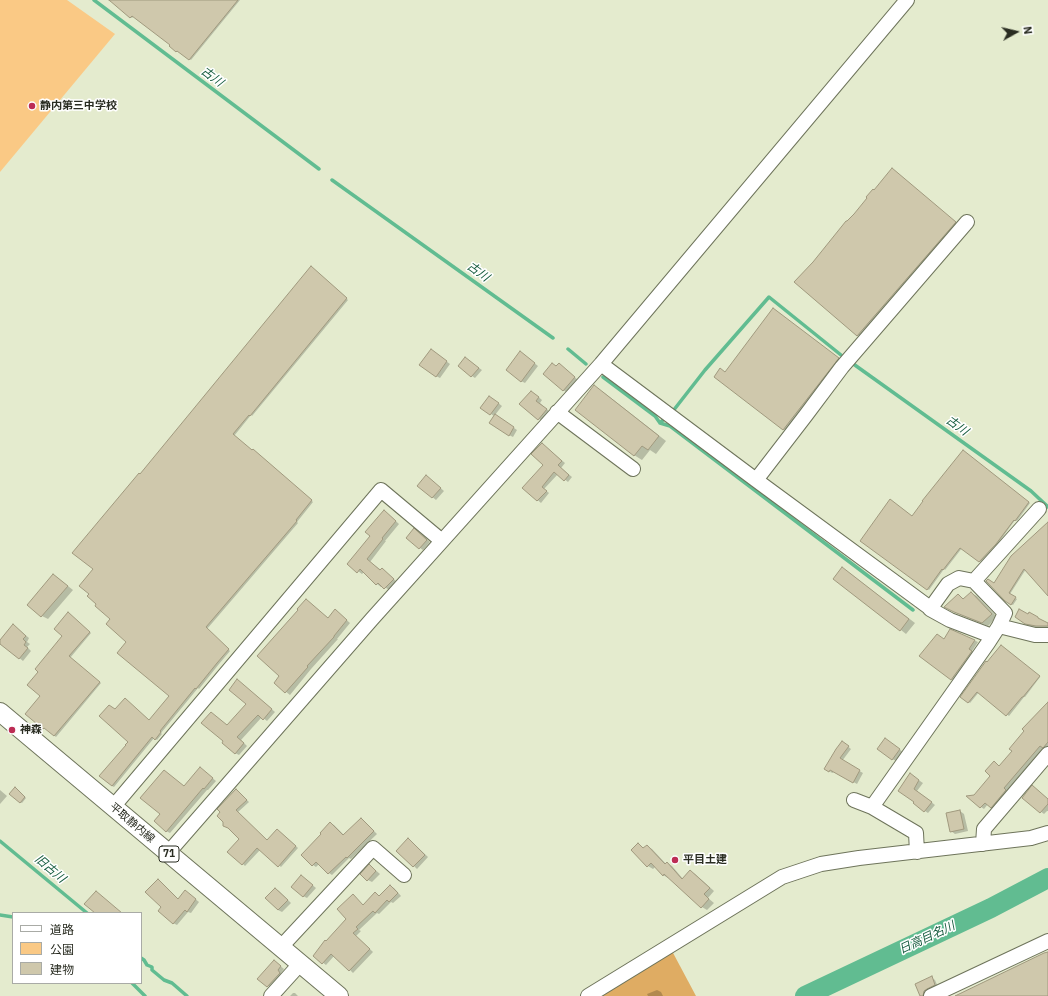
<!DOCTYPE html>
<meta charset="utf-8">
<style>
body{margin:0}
#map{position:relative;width:1048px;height:996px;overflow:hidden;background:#e4ebce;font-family:"IBM Plex Sans","Noto Sans JP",sans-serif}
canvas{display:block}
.legend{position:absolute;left:12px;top:912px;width:130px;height:72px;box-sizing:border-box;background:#fff;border:1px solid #a9aba6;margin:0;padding:5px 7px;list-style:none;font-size:12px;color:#292c21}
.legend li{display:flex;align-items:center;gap:8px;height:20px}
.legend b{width:20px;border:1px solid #a9aba6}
.north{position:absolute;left:996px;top:12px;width:40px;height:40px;-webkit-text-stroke:3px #fff;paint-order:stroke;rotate:82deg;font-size:11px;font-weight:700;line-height:16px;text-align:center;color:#292c21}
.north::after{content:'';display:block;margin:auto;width:14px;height:18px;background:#292c21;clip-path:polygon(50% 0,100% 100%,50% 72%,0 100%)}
</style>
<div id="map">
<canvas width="1048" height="996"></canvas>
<ul class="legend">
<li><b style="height:5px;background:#fff"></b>道路</li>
<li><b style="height:11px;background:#fac985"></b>公園</li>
<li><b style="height:11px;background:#cfc8ac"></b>建物</li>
</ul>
<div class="north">N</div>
</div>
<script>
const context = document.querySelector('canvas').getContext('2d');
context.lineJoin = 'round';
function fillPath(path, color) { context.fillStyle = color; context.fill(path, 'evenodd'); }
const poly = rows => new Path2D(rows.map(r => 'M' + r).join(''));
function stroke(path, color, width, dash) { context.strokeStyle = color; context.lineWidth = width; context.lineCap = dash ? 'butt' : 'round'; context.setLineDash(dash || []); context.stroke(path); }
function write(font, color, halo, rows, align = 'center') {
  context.font = font + ' "IBM Plex Sans","Noto Sans JP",sans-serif'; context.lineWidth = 3; context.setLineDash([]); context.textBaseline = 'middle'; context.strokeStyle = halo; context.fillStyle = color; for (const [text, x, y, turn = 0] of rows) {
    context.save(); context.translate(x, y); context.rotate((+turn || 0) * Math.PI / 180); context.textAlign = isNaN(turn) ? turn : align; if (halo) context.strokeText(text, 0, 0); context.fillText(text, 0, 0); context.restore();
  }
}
fillPath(poly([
 [0,0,67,0,115,34,0,172]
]), '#fac985');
fillPath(poly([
 [672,951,696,996,596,996]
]), '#dfac63');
fillPath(poly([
 [108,0,240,0,191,60,177,51,170,46,171,45,134,16,132,18,130,17,111,1,111,2],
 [894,170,956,224,859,336,796,282],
 [313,269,348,300,252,416,251,415,234,436,252,451,254,451,313,502,297,522,298,523,207,629,230,651,219,664,199,689,198,688,161,733,162,734,157,740,154,738,114,787,112,786,129,742,115,710,150,721,170,695,128,642,112,619,98,604,90,594,94,569,140,475],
 [775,310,839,359,785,430,715,376,725,373],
 [435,353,450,364,440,378,436,376],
 [524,355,538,366,525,383,521,381],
 [469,361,482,370,475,378,472,376],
 [559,364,578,380,567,393,544,374,557,367],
 [602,391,666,441,656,454,650,450,642,460,634,455],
 [535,394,542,400,540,403,550,412,542,421,539,419],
 [493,399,502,406,495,415,517,430,513,437,509,435,494,416,491,414],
 [542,444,565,463,561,468,572,477,568,482,558,474,544,489,549,493,541,503,524,488,544,465],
 [964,452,1030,503,1017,521,1015,520,997,545,981,562,962,548,945,570,944,569,929,590,861,541,912,517],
 [430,479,444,491,436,500,419,486],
 [388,514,399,524,385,541,386,541,370,562,381,570,386,572,397,582,389,590,382,585,381,587,377,584,364,572,362,574,349,564],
 [1048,522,1048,594,1026,569,1010,594,1017,599,1013,605,1005,600,994,584],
 [418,532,430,542,423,550,420,548],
 [842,568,848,572,915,623,906,634,901,630],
 [54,575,59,579,73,590,48,619,42,616],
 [971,593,977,596,997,617,988,626,961,615,946,607,958,595,964,599],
 [306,600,329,619,336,611,350,623,337,639,338,639,311,669,290,695,275,683,281,676,299,610],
 [70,615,91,633,70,658,101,683,56,737,46,729,44,728,42,696,64,636],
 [1016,617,1048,624,1048,628,1041,628,1030,626],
 [17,628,29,638,27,642,30,644,27,647,31,651,23,661,0,642],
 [951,630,978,642,972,651,975,653,955,681,951,679,944,640],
 [1003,647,1040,677,1025,697,1024,697,1009,716,979,692,970,703,962,696,988,663],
 [241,683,275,712,267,721,262,717,241,740,247,746,239,755,235,753,228,726,247,704],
 [1048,703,1048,747,1046,749,1044,747,1007,791,1009,792,994,809,988,804,984,809,981,807,968,797,975,796,991,776,994,762,1000,767,1013,751],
 [889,742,903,752,896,761,892,759],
 [845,744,851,749,842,761,863,773,857,784,834,771,833,773,830,772,834,767],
 [200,768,216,781,208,790,207,790,170,833,166,831,161,814],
 [914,777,923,783,917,791,935,805,928,813,925,811,915,801,899,791],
 [17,789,26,798,22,803,20,802],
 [1036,789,1048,799,1048,811,1047,811,1044,814,1023,798],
 [0,790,7,796,0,804],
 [236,790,249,802,238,812,267,841,280,832,298,848,281,867,260,850,245,866,243,864,240,839,230,828,224,826],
 [960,811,964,814,968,831,955,834,951,831],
 [361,819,364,821,377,834,351,859,349,858,332,875,329,873,319,864,316,867,313,865,302,855,322,834,330,823,334,825,344,835],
 [408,840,412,842,428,857,417,869,414,866,398,851],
 [638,844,644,849,647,846,652,849,666,864,667,863,672,866,683,879,690,871,695,874,714,891,708,898,714,903,707,910,702,907,669,877,668,878,663,875,656,866,653,869,648,866,632,850],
 [370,866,373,868,380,874,372,882,368,880],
 [305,879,316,888,307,898,303,896],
 [161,882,179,900,189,894,199,902,191,913,188,912,177,925,173,923,162,907],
 [390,886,394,888,401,896,393,903,391,902,379,914,377,913,359,930,361,931,356,936,373,952,353,973,350,970,334,956,326,965,314,956,326,942,375,894,380,896],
 [276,889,279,891,291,903,282,912,278,910],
 [274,961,284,969,281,973,283,975,272,989,259,979],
 [932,978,935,980,938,987,927,996,921,996,916,984],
 [657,990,661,992,663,996,648,996,647,994],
 [293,993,295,993,298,996,290,996]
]), '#0003');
stroke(poly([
 [94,0,319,169],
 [332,180,553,338],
 [568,349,586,364],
 [852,363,1031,491,1048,507],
 [603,377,655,416,660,423,663,420],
 [673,411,705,370,769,297,841,355],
 [660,423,670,426,913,610],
 [0,841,87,913],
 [0,915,13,917],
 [141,958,144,960,147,965,152,967,152,970,164,980,172,983,187,996],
 [132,983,145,996]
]), '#61bc91', 3.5);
stroke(poly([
 [805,996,991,908,1048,878]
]), '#61bc91', 20);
const building = poly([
 [109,0,238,0,189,60,177,51,176,52,169,46,170,45,132,16,130,18,109,0],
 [892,168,956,222,857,336,794,282,813,262,846,221,847,221,854,214,867,198,866,197,873,189,874,190,892,168],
 [311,266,347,298,250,416,249,415,233,434,252,450,253,449,312,500,296,520,297,521,206,627,229,649,217,663,196,689,195,688,160,731,161,732,155,740,152,737,112,786,99,776,126,745,125,745,128,742,99,716,109,705,115,709,125,698,149,720,169,696,117,653,126,642,106,624,110,619,95,606,96,604,87,596,89,594,79,586,93,569,72,553,139,473,140,474,311,266],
 [773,308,839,358,783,430,714,377,720,368,725,372,773,308],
 [431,349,447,361,436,377,419,365,431,349],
 [520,351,535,363,521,382,506,370,520,351],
 [465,357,479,368,471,377,458,366,465,357],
 [552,363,556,366,559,363,575,377,563,391,543,374,552,363],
 [594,385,659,436,648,450,642,446,634,456,575,410,594,385],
 [531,391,539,397,536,401,547,409,538,420,519,404,531,391],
 [489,396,499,403,490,415,480,408,489,396],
 [495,414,514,427,509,436,489,423,495,414],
 [542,443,562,461,558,465,569,475,564,481,554,472,542,487,547,491,537,501,522,488,543,465,531,454,542,443],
 [963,450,1029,502,1015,521,1014,520,996,544,979,562,960,548,943,570,942,569,927,590,860,541,890,499,912,516,923,501,922,501,963,450],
 [426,475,441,488,432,498,417,486,426,475],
 [384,510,396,521,382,538,383,539,367,559,380,570,382,568,394,579,384,589,378,583,376,585,360,569,357,573,347,564,370,536,365,532,384,510],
 [1048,522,1048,596,1024,569,1009,593,1016,597,1011,605,1005,601,986,581,988,579,994,583,1011,556,1048,522],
 [414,528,427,540,419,549,406,538,414,528],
 [842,567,909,619,900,631,833,579,842,567],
 [53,574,68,586,41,617,27,605,53,574],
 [971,592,992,614,982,623,954,612,944,607,958,594,963,599,971,592],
 [306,599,328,618,335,609,347,620,334,636,334,637,307,666,308,667,285,693,274,683,279,676,257,656,298,610,297,609,306,599],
 [1019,609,1028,614,1029,612,1038,617,1038,618,1048,623,1048,626,1036,626,1025,624,1015,617,1019,609],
 [68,612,90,632,69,656,100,682,54,736,44,728,43,729,25,714,40,696,27,685,38,672,35,669,62,636,54,629,68,612],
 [13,624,26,636,23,639,26,642,24,645,28,648,19,659,0,644,0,640,13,624],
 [950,629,975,640,969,649,972,651,951,680,919,656,937,634,944,639,950,629],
 [1001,645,1040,676,1023,697,1022,697,1006,716,977,692,968,703,960,697,986,661,987,662,1001,645],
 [237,679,272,709,263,720,258,715,237,737,244,743,235,754,222,743,223,741,201,723,211,712,227,725,246,704,229,690,237,679],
 [1048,702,1048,742,1043,748,1040,746,1004,788,1006,790,991,808,985,803,980,808,966,796,974,795,990,776,985,771,994,761,999,766,1012,751,1009,749,1024,731,1022,729,1048,702],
 [885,738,900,749,892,760,877,749,885,738],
 [842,741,849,746,840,758,860,770,853,783,830,770,829,772,824,769,836,749,842,741],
 [200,767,213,778,204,789,203,788,166,832,154,821,160,814,140,798,164,770,184,786,200,767],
 [910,773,919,780,914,789,932,802,924,812,913,803,914,802,898,791,910,773],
 [1032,785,1048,799,1048,804,1040,813,1022,798,1032,785],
 [15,787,25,797,20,803,9,794,15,787],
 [236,789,247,800,236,810,267,840,277,829,296,846,278,867,257,848,242,865,227,852,239,839,228,828,223,826,223,822,217,816,220,812,217,809,236,789],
 [960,810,964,829,950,832,946,813,960,810],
 [361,818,374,831,347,858,346,857,328,874,316,862,312,866,301,855,321,834,320,833,330,822,343,835,361,818],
 [408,838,425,855,413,867,396,851,408,838],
 [638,843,643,848,647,845,665,864,667,862,682,879,690,870,710,888,704,894,709,899,701,908,664,874,663,876,651,863,647,867,631,850,638,843],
 [369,864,376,871,367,881,360,874,369,864],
 [301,875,313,885,303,897,291,887,301,875],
 [158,879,178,899,185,890,196,899,187,912,185,910,173,924,158,911,161,907,145,892,158,879],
 [390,885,398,893,389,902,387,900,375,913,373,911,356,927,358,929,353,933,370,949,349,971,331,954,322,964,313,956,325,940,326,941,346,919,337,909,353,894,363,905,375,892,379,896,390,885],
 [275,888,288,900,278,910,265,898,275,888],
 [96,891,122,913,95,913,84,904,96,891],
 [1048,952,1048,996,955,996,1044,953,1048,952],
 [274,960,281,966,278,970,280,973,267,987,257,979,274,960],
 [932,976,935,985,927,989,924,991,923,996,920,996,915,984,932,976]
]);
fillPath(building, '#cfc8ac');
stroke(building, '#a0997e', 1);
const minor = poly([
 [601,364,756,480,930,608],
 [557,412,633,469],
 [756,480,806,415,842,367,967,222],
 [974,581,1005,613,999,626],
 [992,636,950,620,930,609,948,584,959,578,974,581,1039,509],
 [854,800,872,807,916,833,917,852],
 [113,807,381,490,442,541],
 [872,807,988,643,999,626,1035,635,1048,635],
 [983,844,984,829,1048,754],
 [168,853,372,619,601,364,907,0],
 [280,948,373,848,404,875],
 [271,996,300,964],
 [588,996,782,877,821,864,859,858,1031,838,1048,833],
 [931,996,1048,941]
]);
const major = poly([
 [0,712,339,996]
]);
stroke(minor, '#6e745b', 16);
stroke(major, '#6e745b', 20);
stroke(minor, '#fff', 14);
stroke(major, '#fff', 18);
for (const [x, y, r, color] of [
 [32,106,4,"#bc2c54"],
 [12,730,4,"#bc2c54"],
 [675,860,4,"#bc2c54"]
]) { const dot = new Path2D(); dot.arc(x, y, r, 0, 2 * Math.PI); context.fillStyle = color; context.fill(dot); stroke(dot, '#fff', 1.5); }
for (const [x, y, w] of [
 [169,854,20]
]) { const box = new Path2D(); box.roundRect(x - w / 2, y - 8, w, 16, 3); context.fillStyle = '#fff'; context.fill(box); stroke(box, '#292c21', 1); }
write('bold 10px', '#292c21', null, [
 ["71",169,854]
]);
write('bold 11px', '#292c21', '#fff', [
 ["静内第三中学校",40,106],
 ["神森",20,730],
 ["平目土建",683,860]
], 'left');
write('11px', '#292c21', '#fff', [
 ["平取静内線",132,823,40]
]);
write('italic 12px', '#165c3f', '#fff', [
 ["古川",212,77,37],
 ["古川",478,272,36],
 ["古川",957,426,36],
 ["旧古川",50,869,40],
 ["日高目名川",927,938,-25]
]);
</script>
